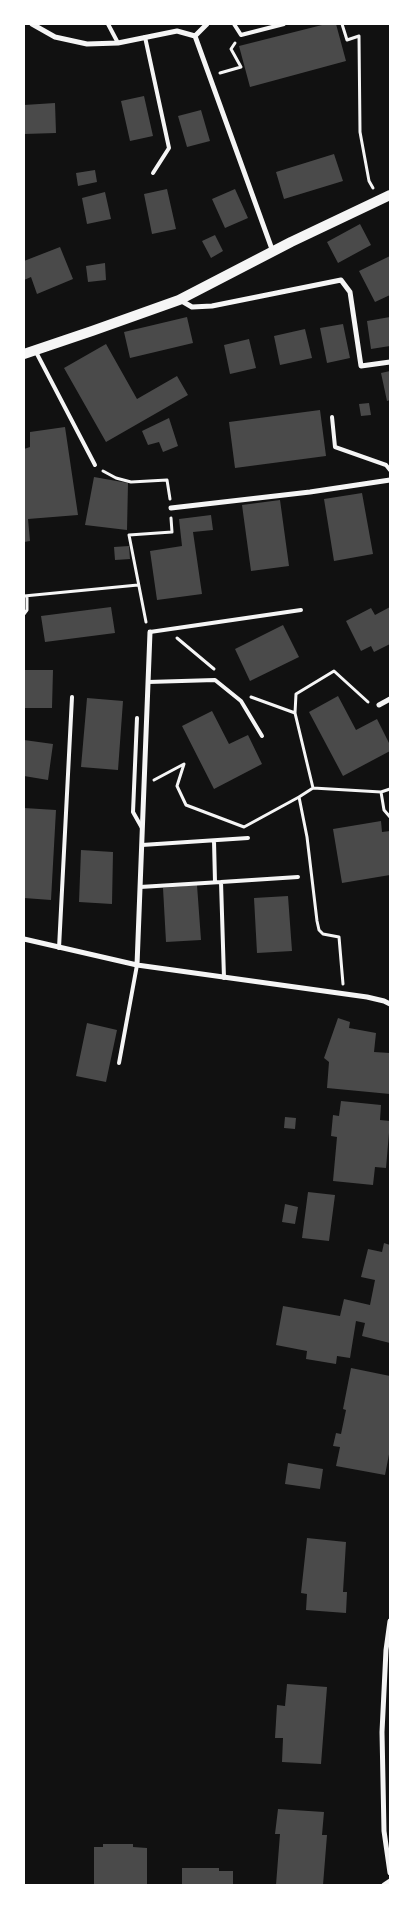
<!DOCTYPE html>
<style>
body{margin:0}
#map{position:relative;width:414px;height:1909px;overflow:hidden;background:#111;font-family:"Sofia Sans Condensed",sans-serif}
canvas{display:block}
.frame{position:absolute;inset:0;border:25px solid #fff;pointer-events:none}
</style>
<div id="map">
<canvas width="414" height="1909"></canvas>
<div class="frame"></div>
</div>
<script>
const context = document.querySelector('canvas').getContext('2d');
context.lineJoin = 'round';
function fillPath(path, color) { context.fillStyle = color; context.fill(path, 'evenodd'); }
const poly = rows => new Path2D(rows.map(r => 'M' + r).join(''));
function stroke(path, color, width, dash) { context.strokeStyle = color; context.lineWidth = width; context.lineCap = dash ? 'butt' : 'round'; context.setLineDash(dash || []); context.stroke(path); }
fillPath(poly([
 [326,24,336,24,346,61,250,87,239,46],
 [144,96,153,136,130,141,121,101],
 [55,103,56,133,24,134,24,105],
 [201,110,210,141,187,147,178,116],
 [334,154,343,181,284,199,276,172],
 [95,170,97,182,78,186,76,173],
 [167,189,176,229,152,234,144,194],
 [235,189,248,218,225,228,212,199],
 [105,192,111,219,87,224,82,198],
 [360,224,371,245,338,263,327,242],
 [215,235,223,251,211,258,202,241],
 [60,247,73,279,37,294,31,277,24,280,24,261],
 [390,256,390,295,375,302,359,271],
 [105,263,106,280,88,282,86,266],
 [187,317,193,343,130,358,124,332],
 [390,317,390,346,371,349,367,321],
 [343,324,350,358,327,363,320,328],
 [305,329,312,358,280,365,274,336],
 [249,339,256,368,230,374,224,345],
 [106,344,137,399,177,376,188,395,106,442,64,368],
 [390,371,390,400,387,401,381,373],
 [369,403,371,415,361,416,359,404],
 [320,410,326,456,235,468,229,422],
 [169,418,178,446,163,452,159,442,148,445,142,431],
 [65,427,78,515,28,519,30,541,24,542,24,449,30,447,30,432],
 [94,477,128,483,127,530,85,525],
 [362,493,373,554,334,561,324,499],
 [280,500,289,566,251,571,242,505],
 [211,515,213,530,193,532,202,594,157,600,150,551,182,546,179,519],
 [129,546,130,559,115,560,114,547],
 [111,607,115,633,45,642,41,616],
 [390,607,390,644,374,652,371,646,361,651,346,621,371,608,375,615],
 [283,625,299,657,250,681,235,649],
 [24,670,53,670,52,708,24,708],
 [338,696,356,730,377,719,390,745,390,751,343,776,309,712],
 [87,698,123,701,118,770,81,767],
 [212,711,229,744,248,735,262,764,214,789,182,726],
 [24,740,53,744,48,780,24,776],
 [24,808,56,810,51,900,24,898],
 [381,821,382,832,390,831,390,875,342,883,333,829],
 [81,850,113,852,112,904,79,902],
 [197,885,201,940,166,942,163,888],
 [288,896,292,951,257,953,254,898],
 [338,1018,350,1022,349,1028,376,1033,374,1052,390,1053,390,1094,327,1088,329,1062,324,1058],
 [87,1023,117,1030,106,1082,76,1076],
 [341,1101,381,1105,380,1120,390,1121,386,1168,375,1167,373,1185,333,1181,337,1137,331,1136,333,1115,339,1116],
 [285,1117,296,1118,295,1129,284,1128],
 [308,1192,335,1195,329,1241,302,1238],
 [285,1204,298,1207,295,1224,282,1222],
 [384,1243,390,1245,390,1343,362,1336,365,1323,356,1321,350,1358,337,1356,336,1364,306,1359,307,1351,276,1345,283,1306,340,1316,344,1299,370,1305,375,1280,361,1277,368,1249,382,1252],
 [351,1368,390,1376,390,1449,385,1475,336,1466,340,1447,333,1446,336,1433,341,1434,346,1410,343,1409],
 [288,1463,323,1469,320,1489,285,1484],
 [307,1538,346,1542,343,1592,347,1592,346,1613,306,1610,307,1594,301,1593],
 [287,1684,327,1687,321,1764,282,1762,283,1738,275,1738,277,1705,285,1706],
 [278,1809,324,1812,322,1835,327,1835,323,1885,276,1885,280,1834,275,1834],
 [103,1844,133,1844,133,1847,147,1848,147,1885,94,1885,94,1847,103,1847],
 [182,1868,219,1868,219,1871,233,1871,233,1885,182,1885]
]), '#4a4a4a');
stroke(poly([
 [342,24,347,40,359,36,360,132,369,181,373,188],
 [220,73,241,67,231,49,235,43],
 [103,471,116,478,131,482,167,480,170,499],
 [24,596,138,585],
 [24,614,27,610,27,596],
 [146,622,129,535,172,532,171,518],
 [177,638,214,669],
 [251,697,295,713,313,788],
 [295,713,296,694,334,671,368,702],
 [154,780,184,764,177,786,186,805,244,827,299,797],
 [313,788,299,797,307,837,317,921,319,930,323,934,339,937,343,984],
 [313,788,381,792],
 [390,789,381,792,384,810,390,817]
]), '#f5f5f5', 3);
stroke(poly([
 [108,24,118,43],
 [234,24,241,35,284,24],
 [145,37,169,148,153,173],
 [36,352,95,465],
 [332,417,335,447,386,465,390,470],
 [150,632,301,610],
 [148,682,215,680,241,701,262,736],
 [137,718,133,812,142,828],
 [214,841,215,882],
 [142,845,248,838],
 [221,882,298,877],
 [140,887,221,882,224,978],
 [59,948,72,697],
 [119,1063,137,965]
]), '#f5f5f5', 4);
stroke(poly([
 [32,24,55,37,87,44,118,43,177,31,195,36],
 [195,36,273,252],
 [195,36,207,24],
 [180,300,192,307,212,306,341,280,350,292,361,366,390,362],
 [171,508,310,492,390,480],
 [379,705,390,699],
 [24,939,137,965,367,997,384,1001,390,1004],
 [137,965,150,632],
 [390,1621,386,1650,382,1732,384,1831,390,1873],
 [384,1885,390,1881]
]), '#f5f5f5', 5);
stroke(poly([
 [24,354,92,331,179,300,291,242,390,195]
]), '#f5f5f5', 10);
</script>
